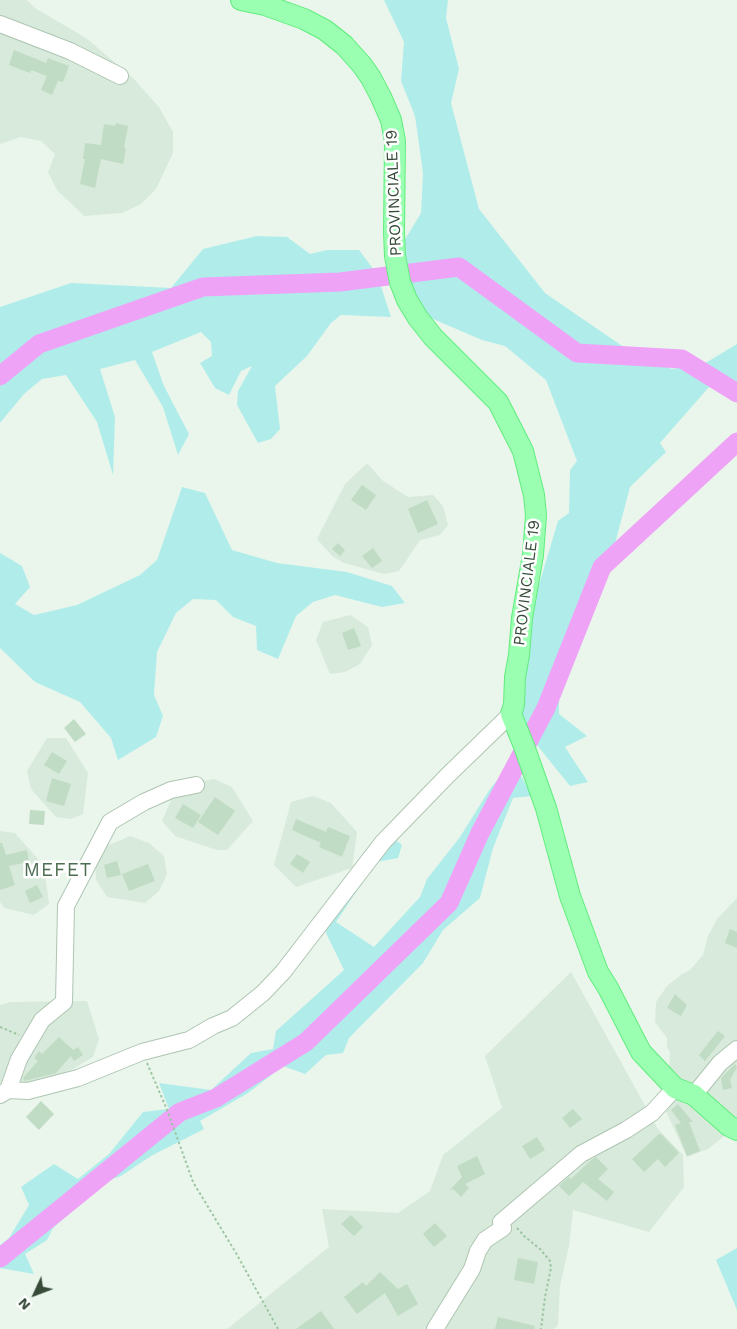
<!DOCTYPE html>
<style>
body{margin:0}
#map{position:relative;width:737px;height:1329px;overflow:hidden;background:#eaf6ec;font-family:"Work Sans",sans-serif}
canvas{display:block}
.north{position:absolute;left:10px;top:1269px;width:50px;height:50px;-webkit-text-stroke:4px #fff;paint-order:stroke;rotate:227deg;font-size:14px;font-weight:700;line-height:20px;text-align:center;color:#374b39}
.north::after{content:'';display:block;margin:auto;width:18px;height:22px;background:#374b39;clip-path:polygon(50% 0,100% 100%,50% 72%,0 100%)}
</style>
<div id="map">
<canvas width="737" height="1329"></canvas>
<div class="north">N</div>
</div>
<script>
const context = document.querySelector('canvas').getContext('2d');
context.lineJoin = 'round';
function fillPath(path, color) { context.fillStyle = color; context.fill(path, 'evenodd'); }
const poly = rows => new Path2D(rows.map(r => 'M' + r).join(''));
function stroke(path, color, width, dash) { context.strokeStyle = color; context.lineWidth = width; context.lineCap = dash ? 'butt' : 'round'; context.setLineDash(dash || []); context.stroke(path); }
function write(font, color, halo, rows, align = 'center') {
  context.font = font + ' "Work Sans",sans-serif'; context.lineWidth = 5; context.setLineDash([]); context.textBaseline = 'middle'; context.strokeStyle = halo; context.fillStyle = color; for (const [text, x, y, turn = 0] of rows) {
    context.save(); context.translate(x, y); context.rotate((+turn || 0) * Math.PI / 180); context.textAlign = isNaN(turn) ? turn : align; if (halo) context.strokeText(text, 0, 0); context.fillText(text, 0, 0); context.restore();
  }
}
fillPath(poly([
 [0,0,27,0,35,8,86,38,132,77,159,107,173,132,173,153,156,189,141,204,122,213,84,216,57,190,48,172,55,154,41,141,21,137,0,144],
 [367,463,383,481,408,497,433,495,443,506,448,525,440,535,420,540,399,571,384,574,344,563,332,556,317,539,345,484],
 [350,615,368,627,372,645,360,664,345,672,330,674,316,640,323,622],
 [47,738,66,738,88,773,83,814,71,819,56,817,31,789,27,771],
 [214,779,232,787,253,821,227,850,217,850,175,836,162,821,177,787],
 [313,796,331,803,357,832,352,868,296,887,274,865,291,802],
 [0,831,15,833,44,866,49,904,34,915,4,908,0,902],
 [130,836,149,843,164,856,167,874,159,891,145,903,107,897,96,880,95,858,102,848],
 [737,898,737,1126,708,1149,687,1157,664,1107,668,1097,670,1052,667,1047,667,1038,655,1022,656,1002,667,986,682,974,690,970,703,955,708,936,717,919],
 [571,972,658,1129,683,1155,684,1187,649,1232,573,1210,569,1246,560,1286,558,1325,554,1329,227,1329,329,1247,322,1209,398,1213,430,1191,443,1155,502,1108,485,1056],
 [87,1001,99,1039,93,1057,73,1069,0,1099,0,1005,10,1002]
]), '#d8eadb');
fillPath(poly([
 [384,0,448,0,446,18,459,69,451,103,479,209,545,293,628,350,672,369,707,362,737,344,737,382,709,387,660,443,666,452,630,487,610,563,559,655,559,714,587,736,565,747,588,782,570,786,532,739,512,698,526,628,558,521,569,513,570,470,577,461,546,380,505,346,482,340,426,316,415,300,401,246,421,213,423,173,415,116,401,81,404,42],
 [257,236,287,237,310,254,327,250,359,250,377,274,391,317,341,315,331,323,307,356,275,386,280,429,271,439,258,443,237,405,238,391,252,366,241,371,229,395,215,388,200,363,212,356,211,342,201,332,152,352,164,386,189,434,178,455,163,407,135,360,100,369,115,417,113,475,97,422,66,375,42,379,24,394,0,423,0,307,71,283,171,288,203,249],
 [182,487,205,493,232,550,277,563,347,572,392,586,405,603,382,607,335,595,313,602,296,616,278,659,257,650,256,626,233,617,216,600,193,599,176,613,157,652,154,695,163,716,156,737,118,760,111,738,80,702,35,682,0,648,0,553,22,566,30,587,15,604,34,615,77,605,140,575,157,560],
 [513,761,532,796,513,798,493,848,480,898,443,930,423,963,349,1038,343,1053,326,1055,305,1074,283,1066,248,1093,200,1121,204,1129,151,1156,121,1176,95,1185,95,1191,53,1228,47,1240,25,1254,34,1274,0,1268,0,1245,9,1238,29,1205,21,1187,54,1164,78,1179,109,1154,143,1112,169,1109,159,1083,211,1090,251,1053,273,1049,276,1031,344,970,326,933,328,910,393,838,402,845,398,858,376,862,336,922,374,947,420,897,427,879,460,837,490,789],
 [737,1248,737,1310,716,1260]
]), '#b0edea');
stroke(poly([
 [0,376,39,344,203,287,340,282,459,267,577,353,682,359,737,393],
 [0,1258,180,1112,216,1098,306,1042,449,903,480,833,546,708,602,567,737,442]
]), '#efa3f6', 19);
fillPath(poly([
 [14,50,46,63,48,58,69,66,63,82,58,81,52,95,41,90,47,76,31,70,30,73,9,65],
 [116,123,128,126,124,148,126,149,123,164,101,159,95,188,80,184,85,159,83,159,85,143,101,145,104,124,115,126],
 [362,485,376,495,366,510,351,500],
 [427,500,438,524,418,533,408,509],
 [338,543,345,550,340,556,332,549],
 [373,548,382,561,372,568,362,556],
 [354,628,361,646,348,650,342,633],
 [74,719,86,734,75,742,64,728],
 [52,752,67,761,59,774,44,765],
 [52,778,71,784,64,806,46,801],
 [215,797,235,811,218,835,198,822],
 [183,804,201,815,193,828,175,818],
 [30,810,45,811,44,825,29,824],
 [296,819,326,832,328,827,350,836,342,857,319,847,321,843,292,830],
 [0,843,2,843,6,855,27,850,29,862,9,866,15,885,0,890],
 [297,854,310,862,303,873,290,864],
 [117,861,121,875,107,878,104,865],
 [148,864,155,881,129,891,122,874],
 [37,885,43,897,30,903,25,891],
 [730,929,737,932,737,948,725,943],
 [675,994,687,1005,681,1016,667,1008],
 [718,1031,725,1036,705,1061,699,1055],
 [59,1037,73,1050,78,1047,83,1055,74,1061,71,1056,56,1073,24,1081,23,1078,38,1061,34,1058,39,1051,42,1054],
 [735,1064,737,1067,730,1080,732,1088,723,1090,721,1078],
 [41,1101,54,1114,39,1130,26,1117],
 [678,1104,693,1122,689,1122,700,1151,687,1156,675,1125,681,1123,671,1110],
 [573,1109,582,1119,570,1128,562,1118],
 [659,1134,661,1134,679,1153,665,1167,658,1159,644,1172,632,1159],
 [537,1137,545,1150,530,1159,522,1146],
 [477,1156,485,1174,465,1184,469,1188,461,1197,453,1189,449,1191,462,1177,457,1166],
 [596,1157,608,1169,598,1179,614,1192,607,1201,583,1182,569,1196,559,1186,569,1177,571,1179,590,1161],
 [351,1215,363,1227,354,1236,341,1224],
 [435,1223,447,1236,434,1247,423,1234],
 [518,1258,538,1262,534,1284,514,1280],
 [380,1272,398,1289,407,1284,418,1304,398,1316,385,1293,357,1314,344,1297,363,1282,366,1286],
 [321,1311,334,1329,296,1329],
 [498,1317,535,1326,534,1329,495,1329]
]), '#c1dcc4');
const minor = poly([
 [0,24,70,51,120,76],
 [8,1090,19,1059,42,1020,64,1002,66,906,110,822,144,802,171,790,196,785],
 [0,1095,8,1090,28,1091,78,1078,142,1052,189,1040,213,1026,232,1018,263,993,283,972,383,842,448,775,511,714],
 [694,1095,720,1063,737,1049],
 [435,1329,472,1269,478,1251,485,1240,503,1228,501,1222,581,1154,626,1130,652,1113,675,1088]
]);
const major = poly([
 [241,0,265,5,304,19,325,30,344,45,362,65,371,78,381,97,391,120,395,141,394,232,395,256,400,282,407,300,418,318,433,337,498,402,523,451,534,495,536,515,533,555,522,618,519,655,515,677,514,705,511,714,524,746,546,808,570,896,598,972,608,988,641,1052,675,1088,694,1095,729,1126,737,1130]
]);
stroke(minor, '#aec5b2', 18);
stroke(major, '#61ed7e', 22);
stroke(poly([
 [0,1027,19,1035],
 [147,1063,168,1112,193,1182,236,1253,278,1329],
 [517,1228,524,1236,540,1249,550,1261,551,1268,545,1297,541,1329]
]), '#9cc5a2', 2, [2.5, 2.5]);
stroke(minor, '#fff', 16);
stroke(major, '#9affb1', 20);
write('16px', '#374b39', '#fff', [
 ["PROVINCIALE 19",394,193,-92],
 ["PROVINCIALE 19",527,583,-83]
]);
context.letterSpacing = '1px';
write('19px', '#4d6e51', '#fff', [
 ["MEFET",58,870]
]);
context.letterSpacing = '0px';
</script>
